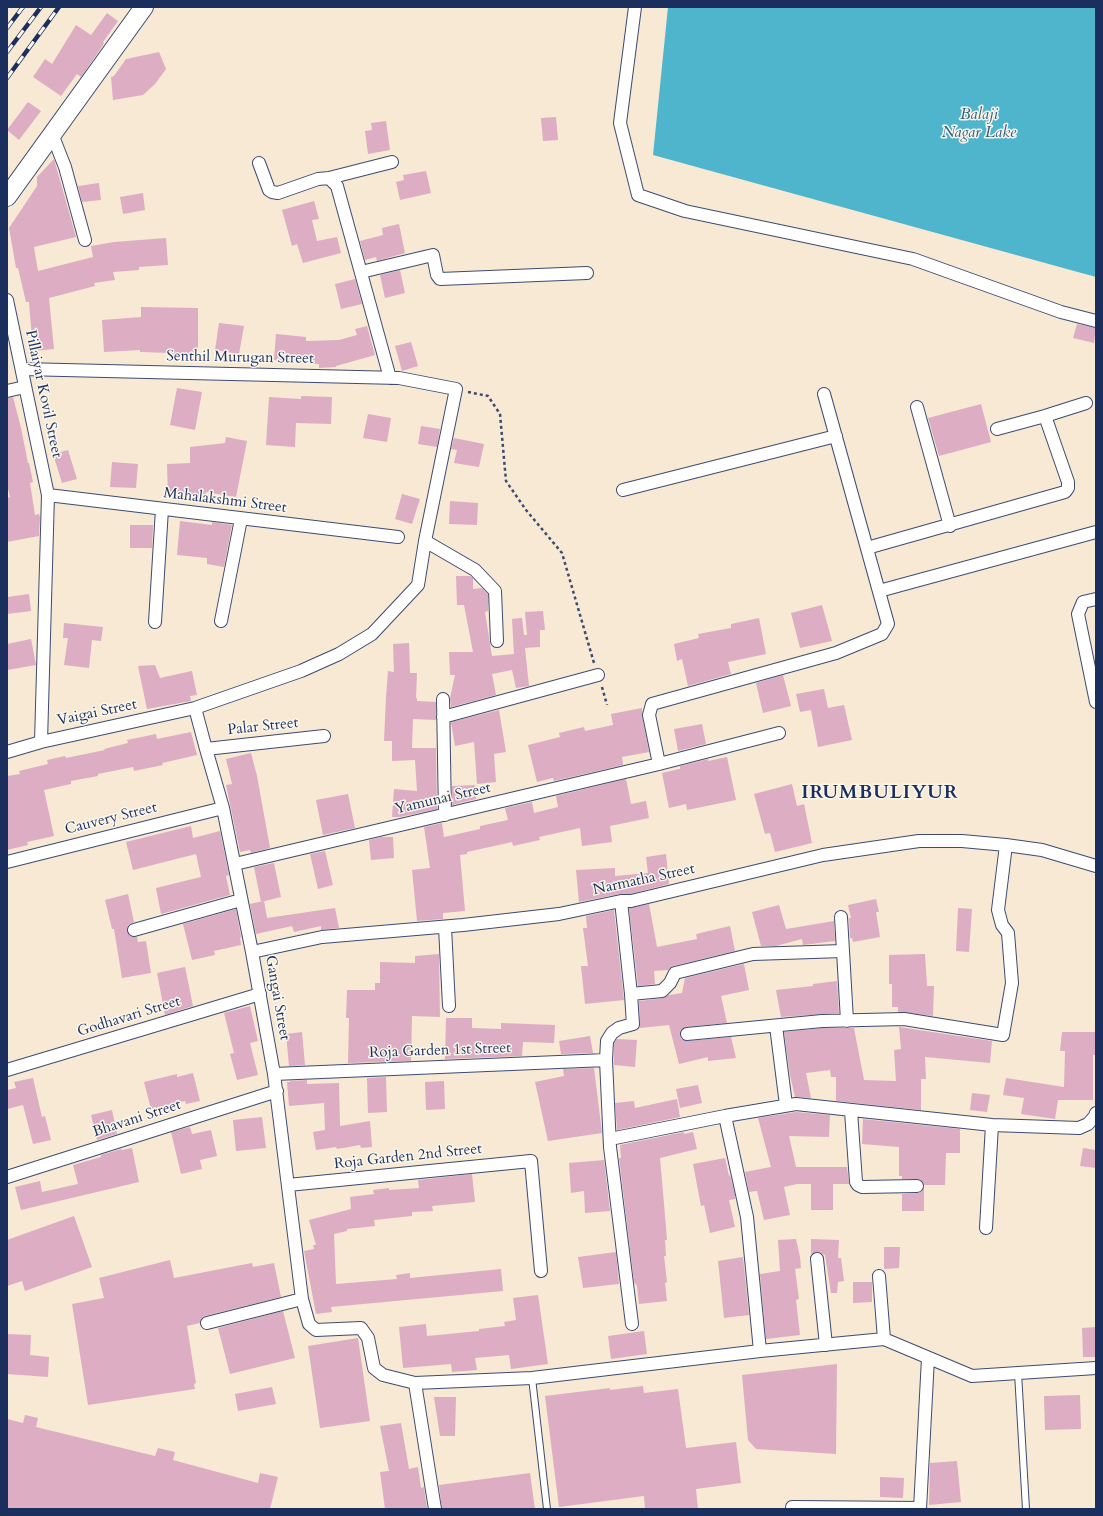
<!DOCTYPE html>
<style>
body{margin:0}
#map{position:relative;width:1103px;height:1516px;overflow:hidden;background:#f7e9d4;font-family:Cardo,serif}
canvas{display:block}
.frame{position:absolute;inset:0;border:8px solid #1b2f5e;pointer-events:none}
</style>
<div id="map">
<canvas width="1103" height="1516"></canvas>
<div class="frame"></div>
</div>
<script>
const context = document.querySelector('canvas').getContext('2d');
context.lineJoin = 'round';
function fillPath(path, color) { context.fillStyle = color; context.fill(path, 'evenodd'); }
const poly = rows => new Path2D(rows.map(r => 'M' + r).join(''));
function stroke(path, color, width, dash) { context.strokeStyle = color; context.lineWidth = width; context.lineCap = dash ? 'butt' : 'round'; context.setLineDash(dash || []); context.stroke(path); }
function write(font, color, halo, rows, align = 'center') {
  context.font = font + ' Cardo,serif'; context.lineWidth = 3; context.setLineDash([]); context.textBaseline = 'middle'; context.strokeStyle = halo; context.fillStyle = color; for (const [text, x, y, turn = 0] of rows) {
    context.save(); context.translate(x, y); context.rotate((+turn || 0) * Math.PI / 180); context.textAlign = isNaN(turn) ? turn : align; if (halo) context.strokeText(text, 0, 0); context.fillText(text, 0, 0); context.restore();
  }
}
fillPath(poly([
 [668,7,1096,7,1096,277,653,155]
]), '#4eb5cc');
fillPath(poly([
 [107,13,118,21,103,42,104,43,101,48,81,77,77,74,61,96,33,77,45,59,52,64,76,25,91,35],
 [159,52,166,69,155,84,143,95,113,100,111,77,114,76,126,59],
 [28,102,41,111,19,140,7,130],
 [556,117,558,140,543,141,541,118],
 [386,121,390,150,368,154,365,131,372,130,371,123],
 [54,159,76,237,34,247,38,271,93,257,91,246,114,242,166,238,168,265,139,267,139,270,113,272,115,280,94,283,95,286,49,298,54,349,33,351,29,302,26,302,18,268,16,268,9,228,37,186,37,177],
 [426,171,431,193,400,200,396,182,404,180,403,175],
 [99,183,101,200,82,202,78,186],
 [143,193,145,210,123,214,120,197],
 [314,201,319,219,312,220,317,241,337,237,341,253,303,263,297,244,292,246,282,210],
 [399,224,405,253,377,261,376,257,365,260,360,241,383,235,382,228],
 [400,270,405,293,385,298,380,275],
 [355,279,362,304,341,309,335,284],
 [141,307,198,308,198,354,171,355,171,353,140,352,140,350,104,352,102,320,141,317],
 [219,323,244,326,239,354,215,350],
 [1077,324,1096,328,1094,343,1073,338],
 [367,326,375,355,336,366,336,367,319,368,319,364,274,360,276,334,306,337,306,341,339,340,357,335,355,329],
 [411,342,418,366,402,371,395,346],
 [177,388,202,392,195,430,170,425],
 [301,396,332,397,331,424,296,423,295,447,266,445,269,397,301,399],
 [13,397,21,428,28,463,29,463,33,482,30,483,35,515,39,514,40,517,39,536,7,542,7,498,10,497,7,484,7,398],
 [981,404,991,442,939,456,928,418],
 [368,414,391,418,387,442,363,438],
 [421,426,440,429,437,447,418,444],
 [226,437,247,441,236,497,206,492,204,498,194,497,168,498,167,464,190,463,190,447,225,443],
 [454,438,484,444,479,467,454,463,457,450,451,449],
 [68,450,77,479,62,483,53,454],
 [112,462,138,464,136,488,110,487],
 [402,494,420,499,412,524,395,519],
 [450,501,478,503,477,525,449,524],
 [180,521,212,525,212,522,232,525,224,567,207,564,207,558,177,555],
 [130,525,153,525,152,548,130,548],
 [456,576,470,576,473,578,473,589,482,588,488,594,488,611,485,612,492,656,514,654,512,619,522,618,524,635,527,635,525,612,543,611,545,630,540,630,540,647,525,648,529,686,516,688,512,670,492,674,496,695,451,707,450,698,455,675,450,675,449,652,473,652,464,605,457,605],
 [29,594,31,611,7,614,7,597],
 [822,605,832,641,800,648,791,613],
 [759,618,766,654,728,662,731,674,688,686,682,659,677,661,674,644,699,638,698,634,731,628,731,624],
 [64,623,103,627,101,641,92,640,89,668,64,665,68,638,63,638],
 [31,639,36,665,7,670,7,644],
 [409,643,410,673,417,673,416,698,417,698,417,701,436,702,436,720,413,719,412,748,436,748,437,809,400,817,392,817,394,789,417,791,415,760,392,761,392,741,384,741,386,697,388,671,394,672,393,644],
 [155,665,160,678,192,671,197,695,190,696,191,701,147,709,138,666],
 [783,675,791,706,763,713,756,683],
 [824,689,828,708,844,705,852,740,818,747,811,710,800,712,796,694],
 [642,708,642,716,649,752,622,757,623,765,554,781,553,778,537,782,528,745,560,737,559,733,584,727,585,731,613,725,611,714],
 [499,710,506,752,494,754,496,782,477,784,474,742,455,746,451,722],
 [702,724,706,744,678,751,674,729],
 [191,732,197,755,162,763,163,765,134,771,133,767,98,774,98,776,71,781,71,784,44,790,54,836,27,842,28,845,7,850,7,776,20,774,19,771,48,764,47,760,65,756,66,758,105,750,104,749,128,743,127,740,156,734,157,739],
 [251,753,257,776,270,848,251,853,250,850,240,852,226,785,232,784,226,759],
 [727,757,736,800,687,810,686,804,669,808,662,773,679,769,680,769,680,766,708,759,708,761],
 [626,779,631,804,646,801,649,818,610,826,612,842,582,846,580,828,539,837,540,840,513,846,512,842,467,852,467,854,460,855,465,911,443,913,443,919,417,921,412,870,430,868,424,827,442,823,444,837,480,829,480,826,508,820,505,808,532,802,534,813,558,807,556,796],
 [792,784,797,806,804,804,812,843,775,852,770,833,765,834,754,794],
 [475,785,476,799,452,805,452,786],
 [348,794,355,828,323,835,316,800],
 [191,826,193,838,220,831,229,875,226,876,230,895,161,914,156,888,201,877,196,854,133,870,126,842],
 [381,837,393,837,394,858,371,860,369,840],
 [325,851,333,885,318,889,310,854],
 [666,854,669,884,630,894,619,894,579,902,576,870,615,868,615,876,648,873,646,857],
 [274,863,281,897,261,902,254,867],
 [128,894,134,922,128,925,127,932,132,937,137,937,138,942,146,941,151,973,122,978,114,929,112,929,105,900],
 [876,899,879,912,876,912,880,937,853,942,852,938,850,938,849,918,851,918,848,905],
 [264,901,267,918,335,908,339,928,321,930,321,926,294,932,292,926,256,934,250,904],
 [649,904,657,947,697,939,696,934,730,926,735,951,673,966,668,970,654,971,655,984,638,986,629,908],
 [779,905,786,929,834,921,835,941,803,945,802,939,776,946,761,946,752,912],
 [958,908,972,909,969,952,956,951],
 [236,909,241,937,240,938,241,945,214,951,215,955,192,960,183,924],
 [614,910,624,1000,585,1004,581,966,588,966,583,928,587,928,586,916],
 [439,954,440,1017,412,1016,411,1061,348,1063,349,1018,346,1018,347,990,375,990,375,983,380,983,380,962,415,963,415,956],
 [925,954,927,986,934,986,933,1016,898,1012,898,1007,892,1007,892,984,889,984,889,955],
 [744,964,749,990,721,996,727,1023,686,1027,680,1031,680,1034,681,1039,687,1041,731,1037,736,1058,708,1061,708,1057,679,1064,669,1025,640,1028,639,1001,663,998,669,995,682,993,685,978],
 [185,967,193,1006,165,1015,157,973],
 [837,981,839,1013,781,1017,776,990,813,986,813,984],
 [250,1006,258,1041,250,1043,258,1075,237,1080,230,1054,234,1053,224,1013],
 [446,1018,472,1018,472,1028,501,1029,501,1023,555,1025,554,1043,523,1042,522,1056,445,1059],
 [899,1027,992,1041,990,1063,925,1057,926,1079,921,1079,921,1110,836,1101,836,1077,831,1077,830,1070,806,1073,811,1098,795,1097,790,1075,784,1032,822,1028,854,1028,864,1080,896,1081,894,1050,901,1049],
 [302,1032,305,1065,289,1066,286,1034],
 [1062,1032,1096,1032,1096,1055,1093,1055,1093,1100,1058,1100,1055,1119,1021,1114,1024,1098,1003,1095,1006,1078,1064,1087,1065,1051,1060,1051],
 [590,1036,593,1053,561,1054,559,1041],
 [617,1039,637,1040,635,1067,614,1065,614,1043],
 [594,1068,602,1133,548,1141,535,1082,564,1076,563,1069],
 [193,1073,200,1101,186,1104,185,1101,151,1109,144,1082,177,1074,177,1077],
 [386,1077,387,1112,368,1113,367,1078],
 [33,1078,42,1117,45,1116,51,1140,33,1144,23,1105,7,1109,7,1090,16,1088,14,1082],
 [307,1080,307,1084,339,1083,340,1126,370,1121,372,1147,361,1148,360,1145,337,1149,336,1147,316,1150,313,1132,325,1130,324,1103,289,1106,287,1082,290,1082,290,1081],
 [444,1081,445,1109,426,1110,425,1082],
 [698,1085,702,1103,680,1108,676,1089],
 [972,1093,990,1095,987,1112,970,1110],
 [677,1099,680,1117,617,1130,615,1103,634,1101,635,1108],
 [112,1110,117,1134,97,1140,91,1115],
 [796,1112,830,1115,829,1137,789,1136,796,1167,847,1167,849,1184,833,1184,833,1210,811,1210,811,1184,797,1184,784,1187,790,1215,764,1220,757,1191,749,1192,745,1172,771,1167,758,1118],
 [262,1117,266,1148,236,1151,233,1120],
 [863,1119,960,1129,960,1153,946,1153,945,1185,924,1185,920,1179,902,1179,902,1176,899,1176,899,1147,862,1144],
 [190,1127,192,1134,211,1130,217,1156,200,1160,202,1169,181,1174,171,1132],
 [684,1132,684,1134,693,1132,697,1149,660,1158,666,1227,667,1240,665,1240,666,1256,664,1256,667,1282,665,1283,667,1301,639,1304,637,1286,634,1282,619,1158,621,1158,620,1145],
 [132,1148,139,1182,21,1210,15,1187,40,1181,42,1192,78,1184,73,1165,101,1157,101,1155,121,1149,122,1150],
 [1083,1148,1096,1150,1096,1168,1080,1166],
 [725,1158,729,1176,730,1175,735,1195,735,1199,729,1200,735,1227,710,1233,704,1205,701,1206,693,1164],
 [604,1160,610,1211,585,1213,584,1191,571,1193,569,1163],
 [472,1174,475,1202,432,1206,433,1211,412,1212,412,1216,374,1220,375,1226,347,1229,347,1231,334,1234,336,1284,397,1279,396,1275,410,1273,410,1278,501,1269,503,1291,331,1307,332,1312,316,1314,304,1251,314,1249,313,1245,316,1245,309,1220,351,1209,350,1197,374,1194,373,1190,389,1188,389,1190,419,1188,418,1180],
 [924,1188,924,1211,902,1211,902,1194,918,1193,921,1192],
 [74,1216,92,1267,25,1291,22,1281,7,1286,7,1240],
 [796,1239,800,1257,801,1268,795,1269,799,1299,796,1300,800,1335,766,1339,760,1274,780,1271,778,1240],
 [811,1239,839,1240,838,1258,841,1258,844,1281,838,1282,837,1293,831,1293,825,1255,817,1252,811,1254],
 [884,1247,900,1247,899,1268,884,1269],
 [616,1252,619,1284,583,1288,578,1257],
 [743,1257,749,1315,724,1318,718,1261],
 [170,1260,174,1278,252,1263,253,1267,274,1263,281,1297,205,1316,202,1318,200,1323,187,1326,196,1383,194,1384,195,1389,88,1405,72,1304,104,1298,99,1278],
 [853,1282,872,1282,872,1302,853,1303],
 [538,1295,548,1364,511,1369,509,1355,475,1358,477,1370,452,1372,451,1364,403,1368,399,1327,426,1324,427,1336,479,1331,479,1329,505,1326,504,1322,516,1320,513,1298],
 [283,1311,295,1358,230,1374,218,1328],
 [1096,1327,1096,1357,1083,1357,1082,1328],
 [644,1331,647,1354,611,1359,608,1336],
 [7,1334,31,1335,30,1355,49,1357,48,1377,7,1374],
 [358,1338,370,1421,320,1428,308,1346],
 [837,1364,836,1454,756,1449,748,1440,742,1375],
 [643,1386,644,1393,678,1389,686,1448,736,1442,741,1483,696,1489,698,1509,645,1509,644,1496,559,1507,545,1396,610,1388,610,1390],
 [272,1387,276,1404,238,1411,235,1394],
 [1080,1395,1081,1429,1045,1430,1044,1396],
 [434,1397,456,1397,455,1436,440,1436],
 [25,1415,38,1418,36,1427,155,1456,158,1448,175,1452,173,1460,258,1483,260,1473,278,1477,270,1509,7,1509,7,1419,23,1423],
 [401,1423,409,1469,418,1467,421,1488,424,1487,427,1509,385,1509,380,1472,389,1471,380,1426],
 [957,1461,961,1502,929,1505,930,1463],
 [530,1473,535,1509,442,1509,439,1485],
 [880,1477,904,1478,903,1498,880,1497]
]), '#ddadc4');
const lane = poly([
 [1018,1373,1026,1509],
 [532,1378,547,1509]
]);
const street = poly([
 [635,7,620,123,638,195,685,211,913,259,1061,312,1096,321],
 [52,134,65,167,85,240],
 [259,163,269,190,272,192,278,193,318,179,329,178,337,186,390,378],
 [329,178,392,162],
 [361,272,433,255,437,275,440,279,587,273],
 [7,300,48,495,41,742],
 [7,391,25,387],
 [917,407,950,526],
 [1045,416,1086,403],
 [623,490,836,436],
 [48,495,398,537],
 [425,541,475,570,495,591,497,641],
 [867,548,1065,492,1068,488,1068,482,1045,416,997,429],
 [879,591,1096,532],
 [1096,599,1083,602,1078,614,1096,702],
 [221,621,241,519],
 [155,622,162,509],
 [443,699,445,815],
 [195,708,206,749,223,808,252,952,274,1074,302,1299,309,1324,316,1330,361,1328,368,1338,374,1368,383,1375,415,1383,532,1378,760,1351,884,1339,972,1376,1096,1368],
 [443,717,598,675],
 [206,749,324,736],
 [7,752,41,742,195,708,301,671,339,654,372,634,418,585,425,541,456,389,399,378,22,369],
 [659,764,649,715,652,704,836,653,882,634,888,624,824,394],
 [7,862,223,808],
 [235,864,659,764,779,733],
 [621,901,631,994,633,1024,619,1028,612,1033,607,1041,606,1060,610,1147,632,1324],
 [445,927,449,1006],
 [134,930,241,900],
 [843,951,847,1021],
 [252,952,322,937,463,925,559,914,621,901,631,901,823,855,919,841,962,841,1006,845,1042,850,1096,866],
 [631,994,662,991,670,983,675,973,753,954,843,951,841,917],
 [776,1026,786,1105],
 [687,1034,822,1021,904,1019,1003,1035,1012,983,1008,933,1002,925,998,910,1006,845],
 [7,1070,260,994],
 [274,1074,606,1060],
 [851,1111,856,1182,858,1185,862,1187,917,1186],
 [725,1116,747,1217,760,1351],
 [610,1139,725,1116,796,1104,992,1125,1079,1128,1088,1124,1095,1116,1096,1113],
 [7,1177,277,1091],
 [288,1185,531,1161,541,1271],
 [986,1228,992,1125],
 [817,1259,826,1345],
 [879,1276,884,1339],
 [207,1323,302,1299],
 [415,1383,435,1509],
 [792,1507,920,1508],
 [920,1509,928,1358]
]);
const secondary = poly([
 [7,197,144,7]
]);
stroke(lane, '#3c4b70', 8);
stroke(street, '#3c4b70', 14);
stroke(secondary, '#3c4b70', 20);
stroke(poly([
 [468,392,488,396,500,414,506,481,526,510,562,553,594,663],
 [602,687,607,705]
]), '#3c4b70', 2.5, [3, 3]);
stroke(lane, '#fff', 6);
stroke(street, '#fff', 12);
stroke(secondary, '#fff', 18);
const rail = poly([
 [7,28,23,7],
 [7,52,41,7],
 [7,78,59,7]
]);
stroke(rail, '#1b2f5e', 4.5);
stroke(rail, '#fbf7ec', 3, [9]);
write('15px', '#1b2f5e', '#fbf7ec', [
 ["Senthil Murugan Street",240,358,1],
 ["Pillaiyar Kovil Street",43,394,78],
 ["Mahalakshmi Street",225,501,7],
 ["Vaigai Street",97,713,-12],
 ["Palar Street",263,727,-6],
 ["Yamunai Street",443,799,-13],
 ["Cauvery Street",111,819,-14],
 ["Narmatha Street",644,880,-12],
 ["Gangai Street",277,998,80],
 ["Godhavari Street",129,1017,-17],
 ["Roja Garden 1st Street",440,1051,-2],
 ["Bhavani Street",137,1119,-18],
 ["Roja Garden 2nd Street",408,1157,-6]
]);
write('italic 16px', '#2a577f', '#fbf7ec', [
 ["Balaji",979,115],
 ["Nagar Lake",979,133]
]);
context.letterSpacing = '1px';
write('bold 19px', '#1b2f5e', '#fbf7ec', [
 ["IRUMBULIYUR",880,794]
]);
context.letterSpacing = '0px';
</script>
